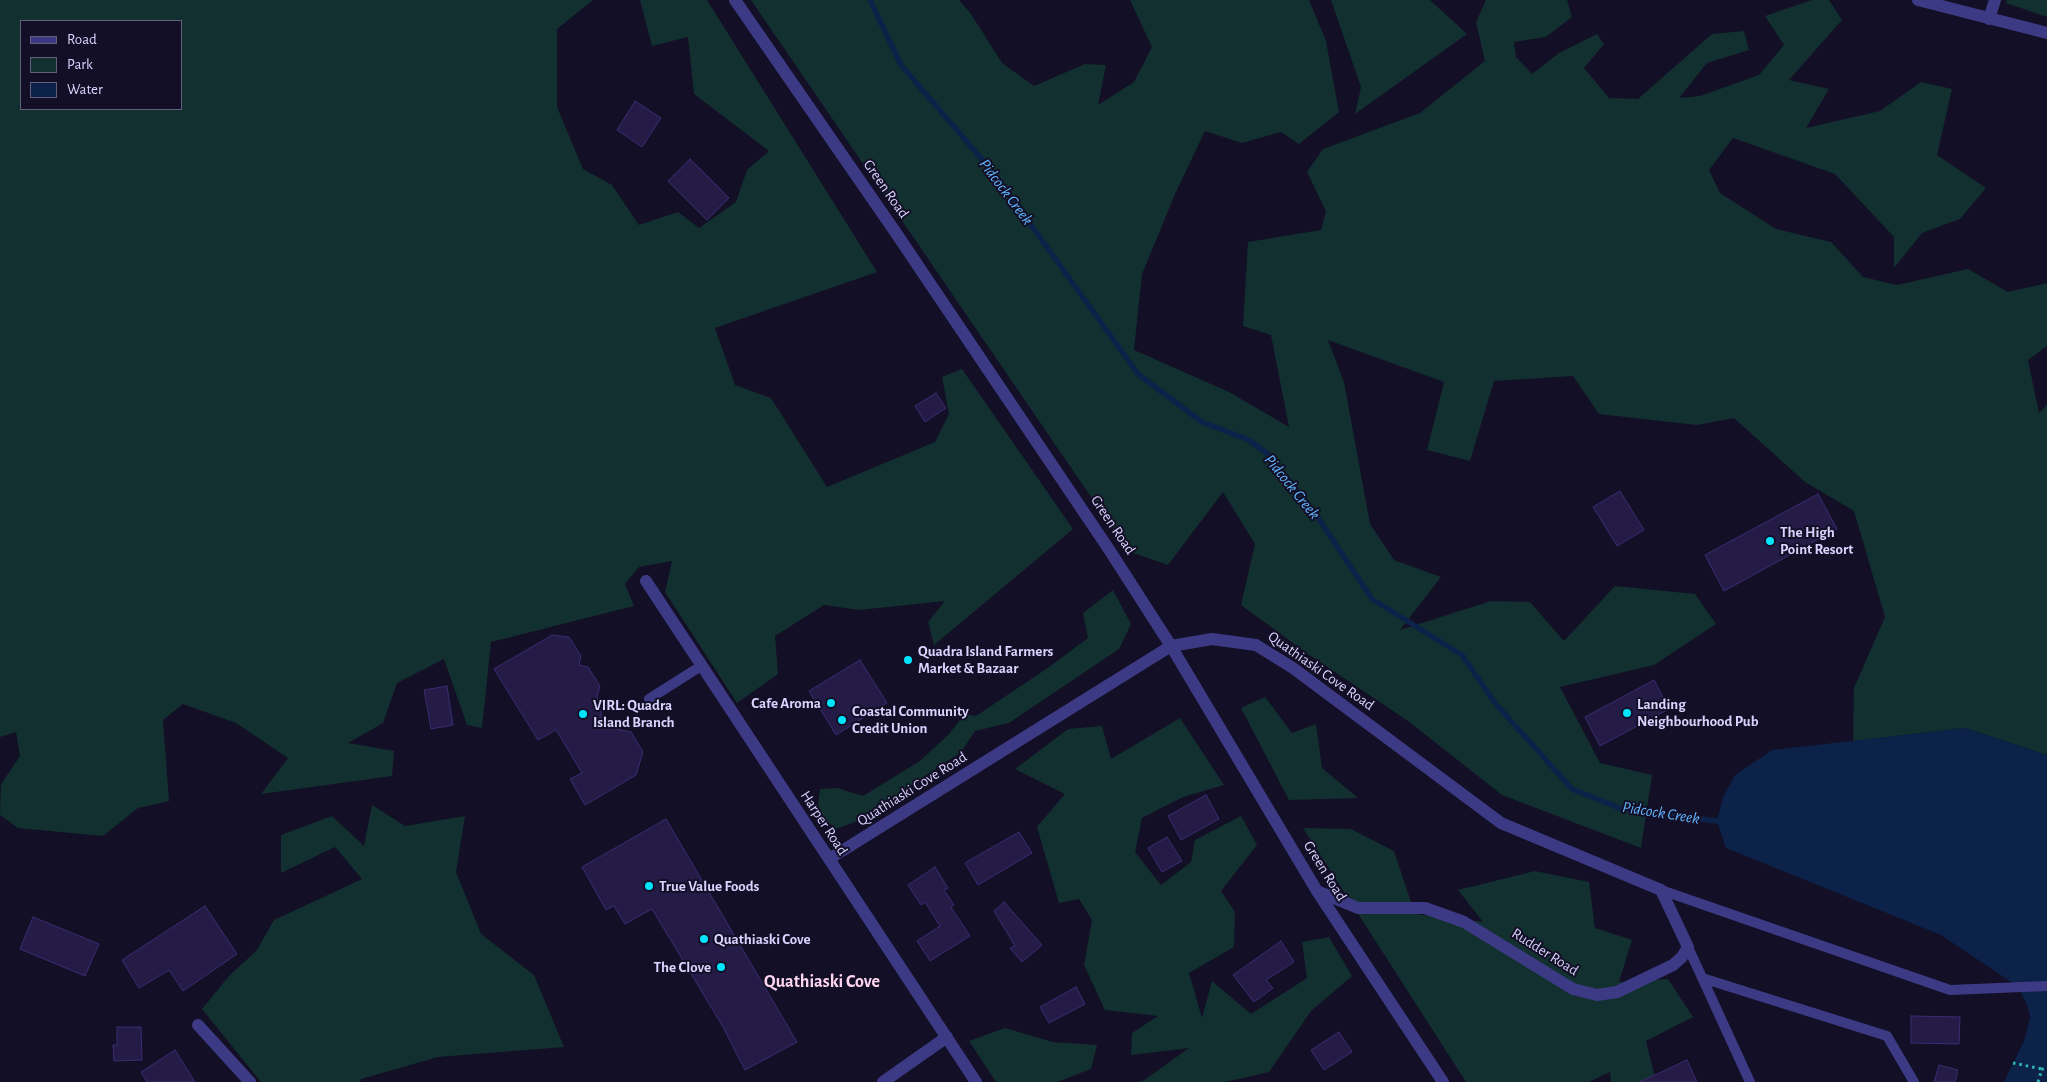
<!DOCTYPE html>
<style>
body{margin:0}
#map{position:relative;width:2047px;height:1082px;overflow:hidden;background:#130f26;font-family:"Alegreya Sans",sans-serif}
canvas{display:block}
.legend{position:absolute;left:20px;top:20px;width:162px;height:90px;box-sizing:border-box;background:#130f26;border:1px solid #625e7d;margin:0;padding:6px 9px;list-style:none;font-size:15px;color:#d9d4ff}
.legend li{display:flex;align-items:center;gap:10px;height:25px}
.legend b{width:25px;border:1px solid #625e7d}
</style>
<div id="map">
<canvas width="2047" height="1082"></canvas>
<ul class="legend">
<li><b style="height:6px;background:#3d3a85"></b>Road</li>
<li><b style="height:14px;background:#12302f"></b>Park</li>
<li><b style="height:14px;background:#0c2248"></b>Water</li>
</ul>
</div>
<script>
const context = document.querySelector('canvas').getContext('2d');
context.lineJoin = 'round';
function fillPath(path, color) { context.fillStyle = color; context.fill(path, 'evenodd'); }
const poly = rows => new Path2D(rows.map(r => 'M' + r).join(''));
function stroke(path, color, width, dash) { context.strokeStyle = color; context.lineWidth = width; context.lineCap = dash ? 'butt' : 'round'; context.setLineDash(dash || []); context.stroke(path); }
function write(font, color, halo, rows, align = 'center') {
  context.font = font + ' "Alegreya Sans",sans-serif'; context.lineWidth = 4; context.setLineDash([]); context.textBaseline = 'middle'; context.strokeStyle = halo; context.fillStyle = color; for (const [text, x, y, turn = 0] of rows) {
    context.save(); context.translate(x, y); context.rotate((+turn || 0) * Math.PI / 180); context.textAlign = isNaN(turn) ? turn : align; if (halo) context.strokeText(text, 0, 0); context.fillText(text, 0, 0); context.restore();
  }
}
fillPath(poly([
 [0,0,593,0,557,29,557,107,583,169,612,185,639,225,678,212,699,228,736,202,747,170,769,151,694,94,688,37,652,46,640,0,707,0,877,272,715,328,735,385,771,398,827,487,935,442,949,414,942,377,962,369,1073,529,934,645,928,622,945,601,859,610,824,605,775,636,778,674,737,703,665,592,672,561,639,567,625,584,634,606,491,642,482,728,467,725,444,659,397,683,383,723,348,743,394,751,392,776,261,794,288,758,236,723,183,704,163,720,169,801,138,808,103,836,18,828,0,815,1,784,20,756,16,732,0,737],
 [21,21,181,21,181,109,21,109],
 [751,0,959,0,971,14,1002,63,1034,86,1085,64,1106,65,1098,105,1134,82,1152,47,1130,0,1309,0,1326,41,1339,112,1299,144,1281,132,1242,143,1205,131,1176,192,1142,274,1134,350,1229,392,1289,427,1271,335,1243,326,1248,242,1321,230,1326,211,1307,172,1323,149,1420,113,1485,61,1476,22,1486,0,1567,0,1572,17,1546,37,1514,42,1516,57,1532,74,1559,53,1597,34,1604,44,1584,68,1609,98,1638,99,1712,34,1744,31,1749,50,1707,63,1679,98,1700,96,1759,75,1784,45,1765,16,1812,0,1829,0,1842,20,1789,80,1829,89,1806,128,1880,111,1921,82,1952,89,1937,155,1986,188,1960,219,1922,233,1894,268,1894,237,1835,174,1733,138,1709,170,1720,193,1776,229,1831,242,1863,277,1897,285,1968,269,2008,292,2047,283,2047,346,2028,360,2039,413,2047,405,2047,755,1965,728,1853,741,1854,688,1885,617,1854,511,1805,482,1734,418,1697,425,1599,414,1573,376,1494,381,1470,461,1427,450,1444,382,1328,340,1344,382,1370,524,1394,560,1441,577,1400,630,1491,601,1530,602,1564,641,1615,586,1695,594,1716,624,1654,665,1560,687,1600,763,1652,775,1641,848,1502,795,1408,721,1308,654,1241,605,1255,544,1223,492,1168,565,1128,551],
 [1331,0,1430,0,1467,34,1355,114,1361,87],
 [2007,0,2047,0,2047,17,2006,3],
 [1113,590,1131,624,1119,649,1009,723,975,731,961,752,860,820,836,829,817,813,820,789,837,788,863,796,920,761,948,735,965,714,976,716,1049,667,1088,638,1083,613],
 [1265,697,1292,733,1316,724,1322,768,1358,798,1289,800,1241,708],
 [1180,718,1224,785,1183,797,1142,818,1135,852,1161,885,1191,862,1195,840,1241,816,1257,845,1221,891,1235,912,1234,947,1189,973,1202,1018,1212,981,1251,1014,1307,978,1302,942,1329,937,1352,976,1311,1011,1269,1072,1225,1082,1138,1082,1143,1081,1189,1048,1131,1055,1132,1033,1158,1016,1105,1010,1084,965,1092,920,1079,899,1059,903,1037,827,1065,794,1015,769,1068,729,1102,726,1111,759],
 [372,805,405,826,465,816,456,872,481,934,534,975,564,1047,438,1057,361,1079,360,1082,261,1082,202,1009,229,976,257,950,274,920,362,879,335,847,281,873,281,835,332,816,364,846],
 [1303,828,1351,829,1394,851,1415,914,1483,922,1458,890,1535,871,1589,882,1595,928,1632,940,1619,982,1668,979,1693,1017,1646,1041,1656,1082,1611,1082,1610,1072,1589,1082,1466,1082],
 [1005,1028,1053,1042,1097,1045,1091,1069,1057,1082,996,1082,969,1041]
]), '#12302f');
fillPath(poly([
 [1965,728,2047,755,2047,1082,2004,1082,2024,1041,2030,1017,2027,1004,2017,986,1941,935,1726,848,1717,821,1723,797,1735,775,1772,750]
]), '#0c2248');
stroke(poly([
 [870,0,901,65,993,172,1138,374,1202,422,1249,440,1269,455,1321,522,1372,599,1462,655,1495,703,1572,789,1622,809,1717,821]
]), '#0c2248', 5.5);
const building = poly([
 [635,101,661,118,642,147,617,130,635,101],
 [690,159,729,198,707,220,668,181,690,159],
 [936,393,946,408,925,422,915,406,936,393],
 [1620,491,1644,530,1617,546,1593,507,1620,491],
 [1818,494,1837,529,1724,591,1705,555,1818,494],
 [552,635,569,637,581,656,579,665,588,667,600,686,597,697,602,706,601,717,607,727,631,732,643,752,636,775,585,805,570,779,582,773,556,730,538,740,494,669,552,635],
 [860,660,887,703,836,735,809,691,860,660],
 [1654,680,1669,709,1600,746,1585,717,1654,680],
 [447,686,453,725,431,729,424,690,447,686],
 [1206,795,1219,819,1181,840,1168,816,1206,795],
 [666,819,797,1042,745,1070,723,1027,652,909,625,924,614,906,606,910,582,867,666,819],
 [1019,832,1032,853,978,885,965,863,1019,832],
 [1167,837,1182,861,1162,872,1148,848,1167,837],
 [935,867,948,888,944,890,954,905,951,907,970,936,930,961,917,941,940,926,925,902,921,905,908,885,935,867],
 [1004,902,1042,945,1022,962,1010,948,1015,946,994,911,1004,902],
 [205,906,237,954,183,991,169,970,139,988,122,960,205,906],
 [33,917,99,944,85,976,20,949,33,917],
 [1281,941,1294,962,1266,980,1273,988,1254,1002,1233,975,1281,941],
 [1076,987,1085,1004,1049,1023,1040,1007,1076,987],
 [1911,1016,1960,1017,1959,1044,1911,1043,1911,1016],
 [117,1027,141,1027,142,1060,114,1061,113,1045,117,1045,117,1027],
 [1339,1032,1352,1052,1324,1070,1311,1050,1339,1032],
 [175,1050,195,1082,147,1082,141,1072,175,1050],
 [1687,1060,1697,1082,1640,1082,1687,1060],
 [1939,1065,1958,1070,1955,1082,1934,1082,1939,1065]
]);
fillPath(building, '#241b47');
stroke(building, '#3b2d73', 1);
stroke(poly([
 [2013,1063,2042,1069],
 [2038,1082,2042,1069,2047,1071]
]), '#2fb8b0', 3, [2.5, 4]);
stroke(poly([
 [649,699,701,666],
 [1661,890,1950,990,2047,986],
 [1688,947,1750,1082],
 [1702,978,1887,1036,1914,1082]
]), '#3d3a85', 10);
stroke(poly([
 [735,0,896,233,1110,551,1171,646,1317,891,1443,1082],
 [1918,0,2047,33],
 [1989,19,1995,0],
 [646,581,976,1082],
 [829,859,1171,646,1212,639,1256,645,1293,668,1501,823,1661,890,1688,947,1682,957,1673,965,1617,992,1597,995,1573,989,1464,922,1425,908,1358,908,1317,891],
 [198,1025,250,1082],
 [883,1082,947,1037]
]), '#3d3a85', 12);
for (const [x, y, r, color] of [
 [1770,541,5,"#00e5ff"],
 [908,660,5,"#00e5ff"],
 [831,703,5,"#00e5ff"],
 [1627,713,5,"#00e5ff"],
 [583,714,5,"#00e5ff"],
 [842,720,5,"#00e5ff"],
 [649,886,5,"#00e5ff"],
 [704,939,5,"#00e5ff"],
 [721,967,5,"#00e5ff"]
]) { const dot = new Path2D(); dot.arc(x, y, r, 0, 2 * Math.PI); context.fillStyle = color; context.fill(dot); stroke(dot, '#130f26', 2); }
write('15px', '#d9d4ff', '#130f26', [
 ["Green Road",886,189,55],
 ["Green Road",1113,525,56],
 ["Quathiaski Cove Road",1321,671,35],
 ["Quathiaski Cove Road",912,789,-32],
 ["Harper Road",824,823,57],
 ["Green Road",1325,871,58],
 ["Rudder Road",1545,952,32]
]);
write('bold 15px', '#d9d4ff', '#130f26', [
 ["The High",1780,532],
 ["Point Resort",1780,549],
 ["Quadra Island Farmers",918,651],
 ["Market & Bazaar",918,668],
 ["Cafe Aroma",821,703,"right"],
 ["Landing",1637,704],
 ["Neighbourhood Pub",1637,721],
 ["VIRL: Quadra",593,705],
 ["Island Branch",593,722],
 ["Coastal Community",852,711],
 ["Credit Union",852,728],
 ["True Value Foods",659,886],
 ["Quathiaski Cove",714,939],
 ["The Clove",711,967,"right"]
], 'left');
write('italic 16px', '#62b6ff', '#130f26', [
 ["Pidcock Creek",1006,192,53],
 ["Pidcock Creek",1292,487,51],
 ["Pidcock Creek",1661,813,9]
]);
write('bold 18px', '#ffd6f0', '#130f26', [
 ["Quathiaski Cove",822,982]
]);
</script>
